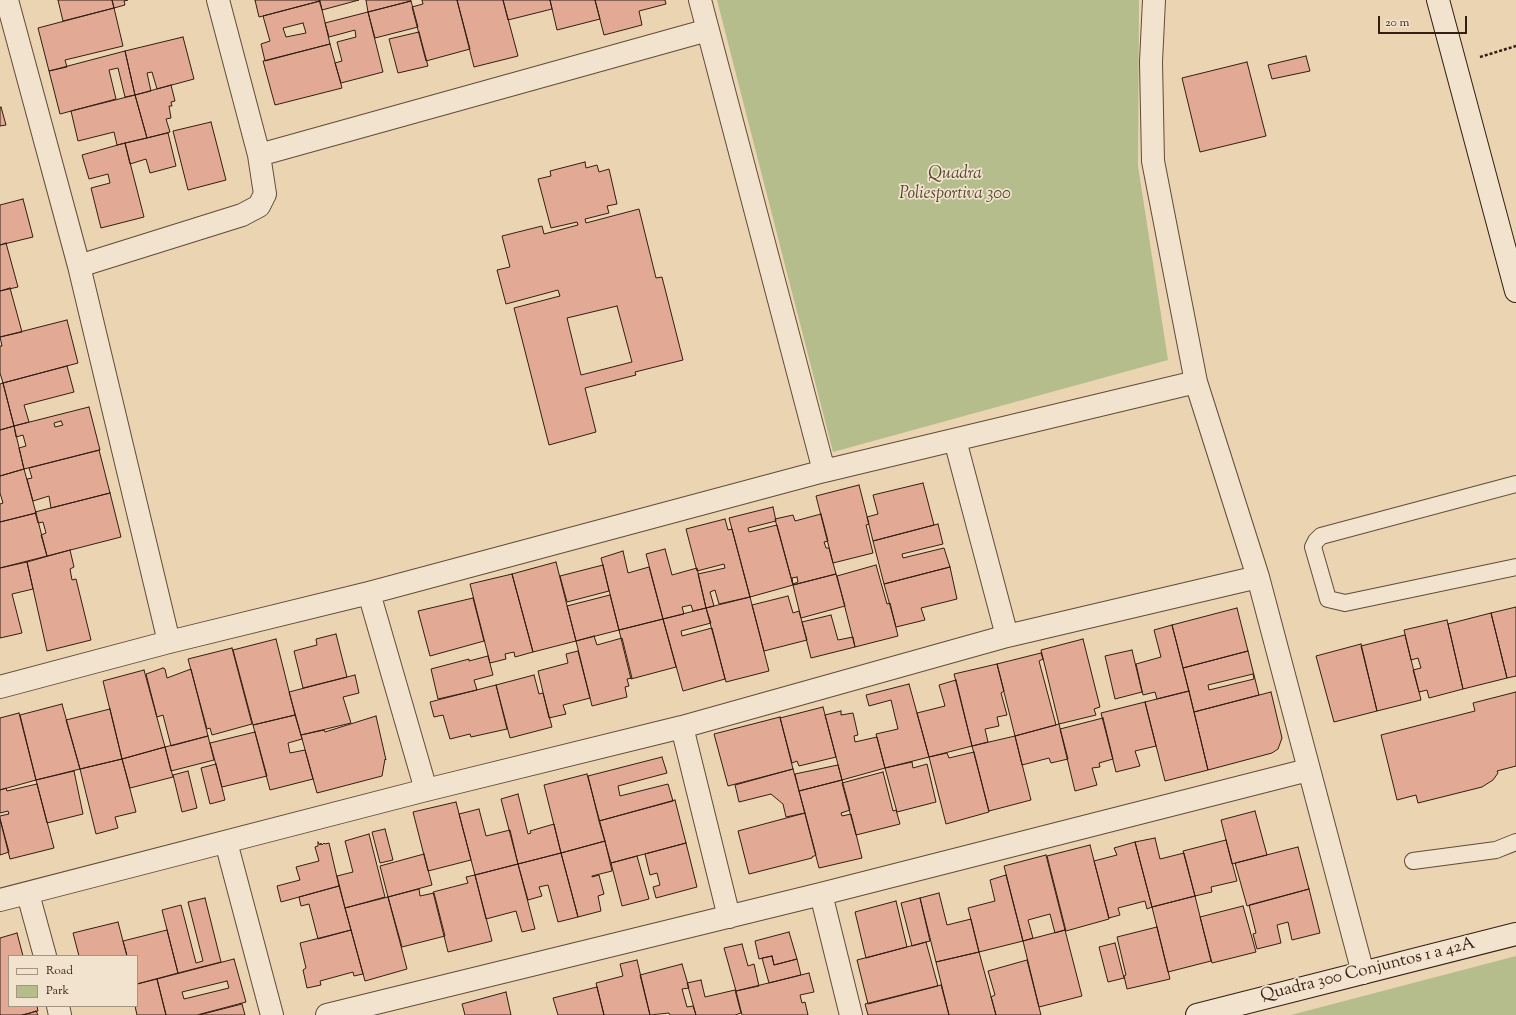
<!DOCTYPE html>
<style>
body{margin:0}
#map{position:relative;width:1516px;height:1015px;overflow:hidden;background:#ead4b2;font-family:"Sorts Mill Goudy",serif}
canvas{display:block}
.legend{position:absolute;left:8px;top:955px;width:130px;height:52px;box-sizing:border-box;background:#f1e3cd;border:1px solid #a59482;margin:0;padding:5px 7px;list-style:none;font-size:12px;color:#341d11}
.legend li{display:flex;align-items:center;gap:8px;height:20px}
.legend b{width:20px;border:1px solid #a59482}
.scale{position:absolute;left:1378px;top:16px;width:89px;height:18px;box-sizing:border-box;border:2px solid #341d11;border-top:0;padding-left:5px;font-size:12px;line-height:14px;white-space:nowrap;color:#341d11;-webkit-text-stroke:3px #f1e3cd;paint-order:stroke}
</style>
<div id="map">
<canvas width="1516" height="1015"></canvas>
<ul class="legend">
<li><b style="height:5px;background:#f1e3cd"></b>Road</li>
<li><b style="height:11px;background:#b5bd8d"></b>Park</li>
</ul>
<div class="scale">20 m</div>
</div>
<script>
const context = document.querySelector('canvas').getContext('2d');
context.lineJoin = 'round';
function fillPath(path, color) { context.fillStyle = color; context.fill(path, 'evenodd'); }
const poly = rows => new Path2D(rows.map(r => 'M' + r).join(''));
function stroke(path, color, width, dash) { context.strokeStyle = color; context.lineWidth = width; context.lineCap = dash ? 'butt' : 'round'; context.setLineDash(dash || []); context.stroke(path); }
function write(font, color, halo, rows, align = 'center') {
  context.font = font + ' "Sorts Mill Goudy",serif'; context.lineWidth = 3.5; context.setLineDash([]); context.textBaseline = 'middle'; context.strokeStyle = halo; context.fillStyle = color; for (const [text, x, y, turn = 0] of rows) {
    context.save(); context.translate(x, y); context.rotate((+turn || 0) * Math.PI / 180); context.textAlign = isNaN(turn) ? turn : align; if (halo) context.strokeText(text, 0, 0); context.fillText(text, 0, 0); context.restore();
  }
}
fillPath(poly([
 [717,0,1139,0,1138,166,1168,360,833,452],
 [1516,956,1516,1015,1291,1015]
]), '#b5bd8d');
const building = poly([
 [58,0,112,0,114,8,63,21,58,0],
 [112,0,128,0,124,1,125,5,114,8,112,0],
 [255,0,319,0,320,1,259,17,255,0],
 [319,0,359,0,322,10,319,0],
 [366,0,410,0,411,1,368,12,366,0],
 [422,0,457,0,470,49,426,61,412,7,423,4,422,0],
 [457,0,503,0,518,56,474,67,457,0],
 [503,0,550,0,552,9,508,20,503,0],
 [550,0,595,0,600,19,557,30,550,0],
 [595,0,665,0,666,4,639,11,642,25,604,35,595,0],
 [320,1,330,44,265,61,261,44,270,41,263,16,320,1],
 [303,23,306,33,286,37,283,28,303,23],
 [411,1,418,27,375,38,368,12,411,1],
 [114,8,123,46,65,60,67,67,49,71,38,28,114,8],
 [368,12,383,72,341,83,335,63,342,61,337,42,356,37,355,30,329,37,325,23,368,12],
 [419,32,428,66,398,73,389,39,419,32],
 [183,37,194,79,157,89,152,72,147,73,151,91,135,95,125,51,183,37],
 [330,44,342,88,275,105,263,61,330,44],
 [125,51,135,95,125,97,118,68,109,70,116,99,60,114,49,71,125,51],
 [1306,56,1310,71,1272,79,1268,65,1306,56],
 [1247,62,1266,136,1200,152,1182,78,1247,62],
 [171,85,175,101,171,102,172,106,169,106,171,118,166,119,170,132,147,138,135,95,171,85],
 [135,95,147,138,117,145,114,132,78,141,71,111,135,95],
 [1,107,6,125,0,126,0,108,1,107],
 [211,122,226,180,188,190,173,131,211,122],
 [168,133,176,166,150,173,146,159,130,164,125,143,168,133],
 [125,143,144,217,101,228,91,188,110,183,108,174,89,179,82,155,125,143],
 [585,162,586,168,597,165,599,172,609,169,617,204,607,206,609,213,585,219,586,223,639,209,656,278,662,277,683,360,635,372,636,375,585,388,596,432,549,445,514,308,560,296,558,290,506,304,497,270,510,267,502,236,542,226,544,234,578,225,577,222,551,228,538,179,551,176,550,171,585,162],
 [617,306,632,362,581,375,567,318,617,306],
 [23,199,33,237,0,245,0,205,23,199],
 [6,243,18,287,0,291,0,245,6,243],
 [10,288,22,332,0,337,0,291,10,288],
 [67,320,78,363,3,383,0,373,0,346,2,346,0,337,67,320],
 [67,366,74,392,24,405,29,422,14,426,3,383,67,366],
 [3,383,14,426,0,430,0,384,3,383],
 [89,407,100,450,24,469,19,448,26,446,23,435,16,437,14,426,89,407],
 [61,421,63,425,55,427,54,423,61,421],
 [14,426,24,469,0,476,0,430,14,426],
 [99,450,110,493,51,508,49,496,33,501,27,479,32,478,29,468,99,450],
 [24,469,36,513,0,522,0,504,3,503,0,493,0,476,24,469],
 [923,483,934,525,873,541,867,517,878,514,873,495,923,483],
 [859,485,869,524,866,525,873,553,833,563,816,496,859,485],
 [110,493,121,537,47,556,41,535,46,533,43,522,38,523,35,512,110,493],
 [773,507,776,521,748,528,749,532,777,525,793,585,750,597,729,518,773,507],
 [36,513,47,556,0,568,0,522,36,513],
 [821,514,828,541,824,542,826,548,829,548,836,574,793,585,775,519,793,515,795,521,821,514],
 [797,577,798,582,793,584,792,578,797,577],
 [725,519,728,530,732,529,750,597,719,604,715,590,710,592,714,606,706,608,698,574,725,568,724,564,697,571,686,529,725,519],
 [938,524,943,544,902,554,903,558,944,548,950,567,884,584,873,541,938,524],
 [665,549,672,575,697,568,706,608,693,611,691,605,682,607,684,614,663,619,646,554,665,549],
 [70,550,74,567,70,569,72,580,76,579,91,640,47,651,27,562,70,550],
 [623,551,628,573,649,567,663,619,619,630,601,558,623,551],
 [27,562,33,589,12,594,22,633,0,638,0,568,27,562],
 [556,562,576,641,533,652,512,574,556,562],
 [603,565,609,591,567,602,560,576,603,565],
 [876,565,887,604,890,603,898,636,855,647,837,576,876,565],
 [950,567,957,599,921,608,925,620,896,627,884,584,950,567],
 [512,574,533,652,515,657,514,652,505,654,506,659,490,663,470,584,512,574],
 [836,574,845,606,801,618,793,585,836,574],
 [610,595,619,630,576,641,567,606,610,595],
 [788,596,793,613,799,611,807,640,764,651,752,605,788,596],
 [750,597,769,671,726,682,706,608,750,597],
 [473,598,484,641,430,656,418,611,473,598],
 [1516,607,1516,676,1507,678,1491,613,1516,607],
 [706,608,711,623,681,631,682,636,712,628,725,679,683,691,663,619,706,608],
 [1237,608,1248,651,1183,668,1172,625,1237,608],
 [1491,613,1507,678,1463,689,1448,624,1491,613],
 [831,615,838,640,853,637,855,647,811,658,802,622,831,615],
 [663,619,676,667,631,679,619,630,663,619],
 [1447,620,1463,689,1429,698,1427,690,1419,692,1413,670,1421,668,1418,658,1411,660,1404,630,1447,620],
 [1172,625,1189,691,1157,699,1155,692,1143,695,1136,664,1161,657,1154,630,1172,625],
 [336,634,347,677,303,688,294,651,317,645,316,639,336,634],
 [1405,635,1421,700,1377,711,1361,646,1405,635],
 [594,636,597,645,622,638,632,678,627,679,629,686,625,687,627,697,592,706,576,641,594,636],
 [276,639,295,715,253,725,233,650,276,639],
 [1083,639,1100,707,1094,709,1096,715,1059,724,1041,650,1083,639],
 [1361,644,1377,711,1334,722,1316,656,1361,644],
 [232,648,252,724,212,735,210,728,207,729,188,659,232,648],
 [1132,650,1142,692,1115,699,1105,656,1132,650],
 [578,651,590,698,563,705,566,714,549,718,538,671,568,663,566,654,578,651],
 [1248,651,1259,695,1194,712,1183,668,1248,651],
 [1253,674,1254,679,1209,690,1208,685,1253,674],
 [1041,653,1043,659,1039,661,1056,725,1015,736,997,664,1041,653],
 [488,656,493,675,474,680,477,690,438,699,431,669,469,659,469,661,488,656],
 [997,664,1004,691,1001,693,1007,715,997,717,999,726,985,729,988,742,972,746,954,674,997,664],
 [163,668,165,669,167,678,191,669,208,736,171,746,163,715,157,717,146,674,163,668],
 [144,670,165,747,122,759,103,681,144,670],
 [355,675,359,693,343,697,351,723,301,735,289,692,355,675],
 [534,675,539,694,543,693,552,727,510,738,496,685,534,675],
 [956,680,972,746,929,757,917,713,945,706,939,685,956,680],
 [909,684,929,757,885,768,876,734,898,729,891,700,869,706,866,695,909,684],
 [496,685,507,729,471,737,470,734,450,739,443,715,434,717,430,702,496,685],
 [1189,691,1208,770,1165,781,1145,702,1189,691],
 [1271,692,1282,738,1278,749,1272,753,1208,770,1194,712,1271,692],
 [1516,692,1516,766,1497,771,1498,773,1493,780,1482,787,1418,803,1416,795,1397,800,1381,735,1475,711,1473,703,1516,692],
 [1145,702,1156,746,1135,751,1140,766,1116,772,1101,713,1145,702],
 [62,704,80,769,36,780,20,715,62,704],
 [823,707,836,757,799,766,797,761,792,763,780,718,823,707],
 [110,709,122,759,80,769,66,720,110,709],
 [841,711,841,715,853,713,858,735,854,736,855,742,877,737,885,768,842,780,825,715,841,711],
 [19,713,36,780,0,790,0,718,19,713],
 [295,715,302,739,288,743,290,753,305,750,313,779,270,790,253,725,295,715],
 [376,716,386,760,385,759,382,776,317,793,301,735,324,730,325,732,376,716],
 [780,717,793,769,728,786,714,734,780,717],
 [1103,718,1113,759,1099,763,1100,767,1092,768,1097,785,1075,791,1060,729,1103,718],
 [1059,724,1068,759,1051,763,1049,758,1022,765,1015,736,1059,724],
 [255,732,267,776,222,787,210,743,255,732],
 [208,736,214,760,171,771,165,747,208,736],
 [1015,736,1031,800,989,811,972,746,1015,736],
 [165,747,173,777,130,788,122,759,165,747],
 [974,752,989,812,946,824,929,757,947,753,949,758,974,752],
 [662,757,667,773,618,786,620,796,668,784,673,801,599,821,588,776,662,757],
 [122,759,136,812,115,817,118,828,96,834,80,769,122,759],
 [912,762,913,768,927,764,936,802,897,812,885,768,912,762],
 [216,764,225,800,210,804,201,768,216,764],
 [838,765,842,780,799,791,795,774,838,765],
 [793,769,805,813,786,817,783,804,771,794,739,802,735,785,793,769],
 [74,771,83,814,47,823,36,780,74,771],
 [188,771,197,808,182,812,173,775,188,771],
 [883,772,893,811,896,810,900,824,856,835,842,783,883,772],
 [587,774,605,841,561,853,544,785,587,774],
 [842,780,850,810,841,813,842,816,851,814,862,858,819,868,799,791,842,780],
 [37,784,54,848,10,859,0,819,0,816,9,814,8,811,0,813,0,790,6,788,7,791,37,784],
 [518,794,528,834,531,833,530,831,554,824,561,853,518,864,501,799,518,794],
 [675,800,686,843,611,863,599,821,675,800],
 [456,802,471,860,428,871,413,812,456,802],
 [479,809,486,836,510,830,518,864,475,875,459,814,479,809],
 [1255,811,1267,855,1232,864,1221,820,1255,811],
 [805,813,816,855,812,857,812,858,749,874,738,831,805,813],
 [0,819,9,852,0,855,0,819],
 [385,829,393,860,380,863,372,832,385,829],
 [369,834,385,897,345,908,337,876,353,872,345,841,369,834],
 [1155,838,1160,859,1184,853,1195,896,1152,907,1135,842,1155,838],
 [1226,840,1237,881,1211,887,1212,892,1195,896,1183,851,1226,840],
 [605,841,612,871,592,876,592,877,599,875,604,894,598,896,601,911,578,917,561,853,605,841],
 [318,842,320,845,321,843,322,845,324,843,325,844,329,843,339,886,281,902,277,886,300,880,296,867,319,861,315,847,318,846,318,842],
 [1135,842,1152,907,1147,909,1145,901,1118,908,1120,915,1109,918,1094,861,1117,855,1114,848,1135,842],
 [686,843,697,887,656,898,653,887,660,885,657,873,650,875,645,854,686,843],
 [1090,845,1109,919,1066,931,1047,856,1090,845],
 [1298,847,1309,889,1247,906,1235,863,1298,847],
 [561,853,578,917,558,922,548,885,539,887,542,896,528,900,518,864,561,853],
 [424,854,432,885,388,897,380,866,424,854],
 [1046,855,1065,930,1055,933,1050,914,1028,920,1033,938,1023,941,1004,866,1046,855],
 [637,856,649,899,622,906,611,863,637,856],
 [518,864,535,929,522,932,516,911,486,919,475,875,518,864],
 [475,875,492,941,448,952,433,892,468,883,466,877,475,875],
 [1006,875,1023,941,979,952,968,908,995,901,990,880,1006,875],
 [339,886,351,930,318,939,309,904,301,906,299,897,339,886],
 [419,889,420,896,434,893,445,936,402,947,388,897,419,889],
 [1309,889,1320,933,1292,940,1288,922,1277,925,1281,943,1257,949,1253,934,1256,933,1249,905,1309,889],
 [939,893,947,925,971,919,979,952,936,962,920,898,939,893],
 [1195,896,1211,961,1168,972,1152,907,1195,896],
 [388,897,407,969,365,981,345,908,388,897],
 [205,898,221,962,178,973,162,910,181,905,196,963,203,961,188,902,205,898],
 [920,898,930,941,912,946,901,903,920,898],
 [896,901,907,947,866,958,855,912,896,901],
 [1243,906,1256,952,1212,963,1200,917,1243,906],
 [118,922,127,956,79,956,73,933,118,922],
 [1157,927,1170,979,1127,989,1124,976,1126,975,1117,937,1157,927],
 [167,930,178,973,137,984,137,956,127,956,123,941,167,930],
 [351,930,363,974,354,976,353,972,320,981,321,985,307,988,303,970,306,968,300,943,351,930],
 [1065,930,1082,996,1039,1007,1023,941,1065,930],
 [789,932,797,959,774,965,772,956,759,959,755,941,789,932],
 [17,933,23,956,9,956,9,1006,37,1006,38,1011,22,1015,0,1015,0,938,17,933],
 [926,942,938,986,868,1004,857,960,926,942],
 [1115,943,1124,978,1108,982,1099,947,1115,943],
 [742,944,748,966,754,964,759,986,736,991,724,948,742,944],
 [979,952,996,1015,949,1015,936,962,979,952],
 [772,956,774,965,797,959,801,975,769,983,762,958,772,956],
 [234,959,246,1002,197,1015,166,1015,157,979,234,959],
 [227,981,229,988,184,999,182,992,227,981],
 [637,960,650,1015,604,1015,596,983,623,976,620,964,637,960],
 [1027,960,1041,1015,996,1015,991,997,995,995,988,971,1027,960],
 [682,964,689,988,682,989,687,1007,693,1006,696,1015,670,1015,669,1013,650,1015,640,975,682,964],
 [809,973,814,992,800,995,802,1003,805,1002,808,1015,742,1015,736,991,809,973],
 [157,979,166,1015,137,1015,135,1006,137,1006,137,984,157,979],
 [701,980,705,997,735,990,741,1013,735,1015,696,1015,687,983,701,980],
 [941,985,949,1015,868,1015,865,1004,941,985],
 [597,987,604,1015,558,1015,553,998,597,987],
 [506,992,511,1015,465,1015,462,1004,506,992],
 [242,1004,245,1015,199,1015,242,1004],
 [36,1011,38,1015,22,1015,27,1014,36,1011]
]);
fillPath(building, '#e2aa95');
stroke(building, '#341d11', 1);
const lane = poly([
 [1516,484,1321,536,1316,541,1313,547,1328,599,1345,603,1516,567],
 [1413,861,1496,850,1516,842]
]);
const street = poly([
 [7,0,79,266,169,642],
 [700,0,824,471],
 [1154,0,1151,62,1153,161,1196,382,1258,577,1363,973],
 [259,155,708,30],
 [79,266,242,215,259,206,265,194,259,155,218,0],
 [955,440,1007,636],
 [369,593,426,790],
 [0,687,169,642,369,593,824,471,1196,382],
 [682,727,729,917],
 [226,842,272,1015],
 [28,894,45,956],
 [821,894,851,1015],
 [0,900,426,790,682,727,1007,636,1258,577],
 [58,1006,60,1015],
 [327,1015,821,894,1308,770]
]);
const secondary = poly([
 [1438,0,1516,291],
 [1197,1015,1516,934]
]);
stroke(lane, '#624b39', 18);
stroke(street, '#624b39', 24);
stroke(secondary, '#341d11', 24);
stroke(poly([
 [1480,57,1516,46]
]), '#341d11', 2.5, [3, 2]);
stroke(lane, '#f1e3cd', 16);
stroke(street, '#f1e3cd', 22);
stroke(secondary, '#f1e3cd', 22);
write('italic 17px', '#544530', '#f1e3cd', [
 ["Quadra",955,175],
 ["Poliesportiva 300",955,195]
]);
write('17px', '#341d11', '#f1e3cd', [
 ["Quadra 300 Conjuntos 1 a 42A",1368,971,-14]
]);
</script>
